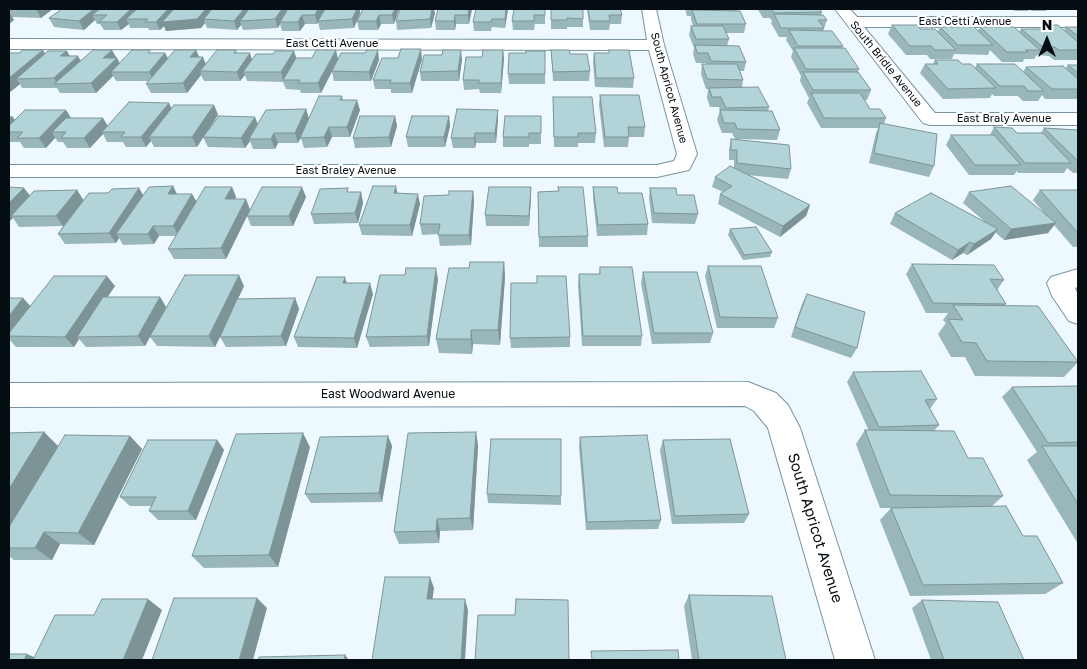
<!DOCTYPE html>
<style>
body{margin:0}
#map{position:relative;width:1087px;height:669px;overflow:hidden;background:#edf9ff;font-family:"Golos Text",sans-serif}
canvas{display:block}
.frame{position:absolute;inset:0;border:10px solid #040d12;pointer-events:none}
.north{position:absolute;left:1022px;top:15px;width:50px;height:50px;-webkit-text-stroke:4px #fff;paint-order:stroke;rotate:0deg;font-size:14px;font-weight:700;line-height:20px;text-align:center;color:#040d12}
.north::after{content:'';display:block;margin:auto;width:18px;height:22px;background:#040d12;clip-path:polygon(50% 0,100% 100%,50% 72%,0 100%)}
</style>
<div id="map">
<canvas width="1087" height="669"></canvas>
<div class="frame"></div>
<div class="north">N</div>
</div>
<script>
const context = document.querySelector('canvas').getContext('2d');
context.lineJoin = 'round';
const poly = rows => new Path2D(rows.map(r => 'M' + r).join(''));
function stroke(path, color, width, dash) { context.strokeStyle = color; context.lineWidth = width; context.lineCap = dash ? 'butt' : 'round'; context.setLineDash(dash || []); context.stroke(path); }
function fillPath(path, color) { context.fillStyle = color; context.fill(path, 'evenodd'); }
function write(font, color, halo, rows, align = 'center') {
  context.font = font + ' "Golos Text",sans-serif'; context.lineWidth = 4.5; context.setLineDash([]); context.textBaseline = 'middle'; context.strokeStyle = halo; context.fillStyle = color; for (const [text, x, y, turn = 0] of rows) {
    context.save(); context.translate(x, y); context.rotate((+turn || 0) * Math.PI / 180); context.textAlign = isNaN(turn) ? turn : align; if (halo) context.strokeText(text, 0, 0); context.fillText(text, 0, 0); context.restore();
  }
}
const minor = poly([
 [642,9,656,9,664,45,697,154,689,170,657,177,9,177,9,165,657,165,674,161,677,154,649,50,9,49,9,39,647,40,642,9],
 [835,9,850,9,857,17,1078,17,1078,27,864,27,935,113,1078,113,1078,125,930,125,923,123,835,9],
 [1078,269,1078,287,1075,288,1078,295,1078,324,1069,321,1052,296,1047,283,1051,277,1078,269],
 [748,382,776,393,788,405,800,428,875,660,835,660,768,428,754,411,745,406,9,407,9,383,748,382]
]);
stroke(minor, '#77939f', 2);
fillPath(minor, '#fff');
fillPath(poly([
 [9,9,53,9,41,18,12,17,14,20,9,24],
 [62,9,212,9,287,11,288,9,360,9,360,13,354,28,320,30,318,22,317,24,305,24,300,31,282,31,280,24,278,28,243,30,241,25,237,30,207,28,205,23,201,28,166,31,164,26,160,30,149,30,148,28,130,28,129,24,121,30,104,30,100,24,97,24,95,20,84,30,54,27,49,18],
 [363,9,399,9,394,24,381,24,378,30,359,30,357,21],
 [472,9,469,24,456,24,455,30,436,30,435,21],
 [508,9,505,28,492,27,491,31,474,31,473,22],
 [545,9,545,24,535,24,534,30,513,30,512,21],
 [551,9,583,19,583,27,567,27,567,29,551,29],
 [587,9,620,9,622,15,621,24,610,24,609,30,590,30],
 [685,9,738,9,737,11,746,24,744,33,726,33,729,39,727,46,746,62,744,71,740,71,743,80,742,88,769,107,768,111,780,130,777,140,735,139,732,133,722,133,717,120,720,110,719,107,710,107,707,98,708,89,706,89,701,74,702,64,707,64,706,63,696,63,693,54,694,48,689,35,691,26,693,26,691,19,691,16,687,16],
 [758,9,819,9,822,12,821,15,827,20,823,31,843,46,842,48,859,69,858,72,871,90,867,100,864,100,870,109,886,118,884,124,934,166,929,177,869,163,876,133,878,128,821,128,807,103,809,98,800,81,801,76,791,57,793,51,786,40,787,37,779,37,771,23,772,21,770,18,763,18,758,10],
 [869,9,909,9,909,10,870,10],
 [932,9,947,9,946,10,934,10],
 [1012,9,1029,9,1028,11,1015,11],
 [1029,9,1047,9,1046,11,1032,11],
 [435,13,431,28,397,30,396,21],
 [892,25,938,31,940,27,978,31,980,27,1019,32,1021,29,1041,29,1043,25,1064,30,1066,27,1078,27,1078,60,1054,60,1049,56,1037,55,1034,59,1024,59,1023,62,1002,62,990,50,988,55,954,54,952,59,930,59,927,55,906,55,888,34],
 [196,50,199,57,206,64,236,50,237,53,252,59,273,54,294,51,296,58,379,60,371,81,334,81,332,72,321,93,301,93,300,90,286,89,283,82,247,81,245,75,240,81,204,81,201,75,187,93,151,93,146,84,148,81,116,81,113,76,96,93,60,93,57,88,22,88,20,84,9,93,9,53,45,54,67,51,69,56,80,60,117,58,120,63,152,53,165,53,168,58],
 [503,50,504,59,501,93,480,93,479,89,464,90,463,80,482,57],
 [551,50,570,54,590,71,589,81,553,81],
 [594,53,634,78,633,88,595,87,593,62],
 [398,58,422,59,412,93,391,93,391,89,375,89,373,80],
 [462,59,459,81,421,81,420,72],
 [935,60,962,64,975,68,977,64,1023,72,1026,67,1065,69,1068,65,1078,65,1078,99,1045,99,1042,95,1038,101,1023,101,1018,96,994,96,992,94,990,98,943,99,920,73,925,64,933,64],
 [508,74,545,74,545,84,509,84],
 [600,95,645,127,644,137,629,137,628,147,604,147,599,105],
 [342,96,343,100,360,110,350,137,332,137,327,147,304,148,301,138,298,143,278,143,275,149,253,149,250,141,245,148,208,147,203,137,197,147,154,147,151,141,146,147,126,147,123,142,107,142,103,134,90,148,67,148,63,142,58,142,55,138,46,148,24,148,20,142,9,142,9,116,12,116,15,120,66,110,71,118,108,125,172,108,214,105,218,115,207,132,258,124,306,109,309,119],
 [553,97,596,133,595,143,578,143,578,147,554,147],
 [498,110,498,119,496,143,476,143,475,148,453,148,451,138],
 [395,116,397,126,391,147,355,148,353,138],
 [449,116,450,126,445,147,408,147,406,137],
 [541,116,541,144,529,144,529,147,503,147,503,137],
 [994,127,1017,133,1041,133,1044,128,1078,130,1078,173,1073,173,1067,168,1064,173,1018,173,1017,171,1014,175,969,175,946,145,951,135,990,135],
 [731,139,791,169,788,179,747,175,810,205,806,216,780,237,718,204,720,194,723,192,712,187,715,177,734,168,734,160,729,160,729,149],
 [173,186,177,194,192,194,196,201,232,187,236,197,235,199,246,199,250,210,306,197,293,226,251,226,247,216,226,259,174,259,168,249,176,236,159,236,154,244,123,245,119,238,116,243,65,244,58,234,63,226,19,227,13,218,9,222,9,187,30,195,77,190,83,200,108,193,139,188,143,195],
 [558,187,588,236,588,247,539,247,538,192,558,191],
 [593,187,618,193,648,224,647,235,597,236,593,197],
 [650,188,677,195,698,214,695,224,652,223,649,198],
 [1040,190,1078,190,1078,247,1073,247,1054,225,1048,233,1004,240,995,232,991,239,967,255,963,253,952,260,890,224,895,213,984,221,963,203,969,192,1045,214,1033,200],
 [473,191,474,201,471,245,440,246,438,234,422,235,420,224,449,195],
 [349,192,361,192,363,203,358,223,314,224,311,214],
 [398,193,420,204,412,236,362,235,359,225],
 [531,198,529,226,486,226,485,215],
 [730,229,772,252,770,257,743,260,728,235],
 [504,262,505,277,500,345,473,344,472,354,439,353,436,339,469,268],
 [912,264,1004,280,997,290,1006,304,1005,305,1078,362,1064,377,975,376,965,357,951,357,938,334,946,323,943,320,948,313,926,313,906,274],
 [708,266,778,318,774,328,717,328,705,276],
 [600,267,642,336,641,346,582,346,578,285,579,274,599,274],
 [643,272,713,333,710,343,652,344,641,283],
 [438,279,429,346,370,347,366,337],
 [347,283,373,294,357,348,298,347,294,337],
 [537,283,570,337,570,347,511,348,510,338],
 [115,286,107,297,160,297,166,307,244,286,238,299,295,298,299,309,286,346,226,347,220,337,221,335,215,347,157,346,150,337,145,346,86,347,79,339,74,347,16,347,9,339,9,298,23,298,30,306],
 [807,294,857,348,851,358,791,337,802,304],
 [853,372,937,399,930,409,939,425,934,431,968,458,1003,496,992,506,1023,536,1063,583,1045,594,910,596,880,520,891,508,880,508,856,444,865,430,869,431,847,382],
 [1078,386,1078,544,1027,460,1037,452,1002,397,1012,387],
 [44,432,58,446,130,436,142,449,94,545,60,544,52,560,14,560,9,556,9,433],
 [476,432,478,446,473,530,440,531,439,543,399,544,394,532],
 [388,436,392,446,382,502,311,503,305,494],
 [580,437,661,520,658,529,586,530,579,447],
 [217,440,224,450,196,520,158,520,149,511,151,506,130,506,120,497],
 [663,440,749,514,744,523,672,524,660,450],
 [310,447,278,567,204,568,192,556],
 [487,494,561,496,561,505,488,503],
 [689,595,786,660,692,660,684,606],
 [922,600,1024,660,931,660,912,608]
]), '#99b6ba');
fillPath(poly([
 [36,9,53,9,41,18],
 [94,9,107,9,92,15,95,20,84,30,79,21],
 [131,9,144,9,126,19,129,24,121,30,117,22],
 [168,9,211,9,213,13,204,19,205,23,201,28,166,31,164,26,160,30,156,22],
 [244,9,253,9,240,21,241,25,237,30,234,21],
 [282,9,286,9,287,13,280,22,280,24,278,28,275,19],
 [318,9,325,9,317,24,315,15],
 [357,9,360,9,360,13,354,28,352,19],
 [395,9,399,9,394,24,392,15],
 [432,9,434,9,435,13,431,28,430,19],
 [469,9,472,9,469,24,468,15],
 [506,9,508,9,505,28,505,19],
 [9,12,14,20,9,24],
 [302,15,305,24,300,31,298,22],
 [379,15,381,24,378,30,376,21],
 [455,15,456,24,455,30,454,21],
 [421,49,422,59,412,93,410,83],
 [43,50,49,60,16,79,20,84,9,93,9,78],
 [112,50,122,67,111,72,113,76,96,93,91,83,103,58],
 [196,50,200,59,190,57],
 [336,50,338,59,321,93,318,83],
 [378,50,379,60,371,81,369,72],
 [461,50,462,59,459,81,458,71],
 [503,50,504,59,501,93,501,83],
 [67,51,72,60,60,56],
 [294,51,297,60,283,80,281,72],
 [165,53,170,63,154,81,149,72],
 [250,53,253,63,243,72,245,75,240,81,237,72],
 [78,56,83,65,57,84,54,78],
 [203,57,207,67,200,71,201,75,187,93,183,83],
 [357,100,360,110,350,137,347,127],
 [169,103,174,113,149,137,151,141,146,147,141,137],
 [214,105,218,115,197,147,192,137],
 [306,109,309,119,298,143,295,133],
 [66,110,72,120,52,132,55,138,46,148,39,138],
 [498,110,498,119,496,143,495,133],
 [12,116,19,126,9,132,9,119],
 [395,116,397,126,391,147,389,137],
 [449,116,450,126,445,147,444,137],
 [255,117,259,127,249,139,250,141,245,148,241,138],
 [103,118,109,128,102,132,103,134,90,148,84,138],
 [329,127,332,137,327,147,324,137],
 [274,133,278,143,275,149,271,139],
 [475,133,476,143,475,148,474,138],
 [173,186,178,197,168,194],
 [396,186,398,196,394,193],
 [232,187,236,197,230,210,225,199],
 [302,187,306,197,293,226,289,216],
 [531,187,531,198,529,226,529,216],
 [24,188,32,198,11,216,13,218,9,222,9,203],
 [139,188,145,199,116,234,119,238,116,243,109,233],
 [77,190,84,201,63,226,56,216],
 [473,191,474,201,471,245,469,235],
 [361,192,363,203,358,223,355,213],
 [192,194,198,204,179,236,173,226],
 [418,194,420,204,412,236,410,225],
 [246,199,250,210,226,259,221,248],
 [810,205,806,216,780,237,783,226],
 [1056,223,1048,233,1004,240,1011,229],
 [153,226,159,236,154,244,148,234],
 [998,229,991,239,967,255,974,244],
 [970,242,963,253,952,260,958,250],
 [504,262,505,277,500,345,498,330],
 [436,268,438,279,429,346,427,336],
 [239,275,244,286,215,347,209,336],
 [107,276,115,286,81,337,77,337,79,339,74,347,65,337],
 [345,277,348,287,343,283],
 [370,283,373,294,357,348,354,338],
 [160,297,166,307,145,346,138,336],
 [23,298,32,308,9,336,9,316],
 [295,298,299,309,286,346,281,336],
 [471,330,473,344,472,354,471,339],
 [44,432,58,446,9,531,9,489],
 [476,432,478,446,473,530,470,518],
 [303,433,310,447,278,567,269,555],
 [130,436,142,449,94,545,78,533],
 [388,436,392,446,382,502,379,493],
 [217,440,224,450,196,520,188,511],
 [437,519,440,531,439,543,436,531],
 [44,532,60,544,52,560,35,548],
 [430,577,434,588,431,610,427,599],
 [257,598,267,608,253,660,239,660],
 [148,599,162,610,142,660,123,660],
 [465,599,468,610,465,660,461,660],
 [27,654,41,660,24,660],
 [345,655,349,660,344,660]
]), '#7d9497');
const building = poly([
 [62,9,94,9,79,21,49,18,62,9],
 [100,9,131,9,117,22,99,22,107,15,92,15,100,9],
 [137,9,168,9,156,22,145,22,148,19,126,19,137,9],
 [174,9,206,9,197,19,162,22,174,9],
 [212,9,244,9,234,21,204,19,212,9],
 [249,9,282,9,275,19,240,21,249,9],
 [288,9,318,9,315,15,302,15,298,22,280,22,288,9],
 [325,9,357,9,352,19,318,21,325,9],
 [363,9,395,9,392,15,379,15,376,21,357,21,363,9],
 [400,9,432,9,430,19,396,21,400,9],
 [438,9,469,9,468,15,455,15,454,21,435,21,438,9],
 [476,9,506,9,505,19,492,19,491,22,473,22,476,9],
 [514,9,545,9,545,15,534,15,534,21,512,21,514,9],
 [551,9,583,9,583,19,567,18,567,20,551,20,551,9],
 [588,9,620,9,622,15,609,15,610,21,590,21,588,9],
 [765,9,819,9,822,12,774,13,772,9,765,10,765,9],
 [692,10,740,11,746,24,697,24,692,10],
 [774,14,823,15,827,20,818,20,824,28,781,28,774,14],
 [892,25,917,25,920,29,935,29,956,50,935,50,931,46,910,46,892,25],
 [1043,25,1058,25,1078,42,1078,50,1059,50,1055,47,1043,47,1021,29,1047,29,1043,25],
 [691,26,723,26,729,39,696,39,691,26],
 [940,27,974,27,993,45,958,45,940,27],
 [980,27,1014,27,1040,50,1025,50,1028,52,1007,52,980,27],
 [1066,27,1078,27,1078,36,1066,27],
 [789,30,832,31,843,46,798,46,789,30],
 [695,45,739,46,746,62,711,61,708,53,697,53,695,45],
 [794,48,845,48,859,69,806,69,794,48],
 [401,49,421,49,410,83,390,83,391,80,373,80,382,58,398,58,401,49],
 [23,50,43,50,9,78,9,53,19,53,23,50],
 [93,50,112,50,103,58,117,58,91,83,54,84,93,50],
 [132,50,151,50,148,53,165,53,149,72,111,72,132,50],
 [175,50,196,50,190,57,203,57,183,83,146,84,175,50],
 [217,50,236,50,234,53,250,53,237,72,200,71,217,50],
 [316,50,336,50,318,83,298,83,300,80,283,80,296,58,312,58,316,50],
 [367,50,378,50,369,72,332,71,341,53,365,53,367,50],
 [443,50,461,50,458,71,420,72,424,55,442,55,443,50],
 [483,50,503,50,501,83,479,83,479,80,463,80,466,57,482,57,483,50],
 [551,50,569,50,570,54,587,54,590,71,553,72,551,50],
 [609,50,629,50,634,78,596,78,594,53,609,53,609,50],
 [48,51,67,51,60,56,78,56,54,78,16,79,48,51],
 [275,51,294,51,281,72,243,72,256,54,273,54,275,51],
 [526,51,545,51,545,74,508,74,509,53,526,53,526,51],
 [935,60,958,60,962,64,971,64,996,88,948,89,925,64,938,64,935,60],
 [702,64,737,64,743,80,707,79,702,64],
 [977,64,1015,64,1044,91,1028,91,1024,86,1000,86,977,64],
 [1068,65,1078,65,1078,73,1068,65],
 [1063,66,1078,79,1078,89,1052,89,1026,67,1063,66],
 [803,72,858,72,871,90,813,90,803,72],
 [758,87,769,107,726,108,721,97,712,97,709,88,758,87],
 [811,93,860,93,870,109,880,109,886,118,824,118,811,93],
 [600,95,639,95,645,127,628,127,629,137,605,137,600,95],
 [319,96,342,96,340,100,357,100,347,127,329,127,324,137,300,138,319,96],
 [553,97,592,97,596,133,578,133,578,137,554,137,553,97],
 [129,102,169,103,141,137,121,137,125,132,102,132,129,102],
 [174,105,214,105,192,137,149,137,174,105],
 [306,109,295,133,274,133,271,139,249,139,266,110,306,109],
 [457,109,498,110,495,133,475,133,474,138,451,138,457,109],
 [25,110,66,110,39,138,17,138,23,132,9,132,9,126,25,110],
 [720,110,772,111,780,130,737,129,735,123,724,123,720,110],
 [219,116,255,117,241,138,203,137,219,116],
 [360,116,395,116,389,137,353,138,360,116],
 [412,116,449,116,444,137,406,137,412,116],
 [505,116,541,116,541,133,529,133,529,137,503,137,505,116],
 [66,118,103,118,84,138,61,138,66,132,52,132,66,118],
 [880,123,937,134,934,166,874,153,880,123],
 [994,127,1012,128,1017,133,1043,133,1071,163,1025,163,994,127],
 [1044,128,1078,130,1078,161,1044,128],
 [951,135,994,135,1021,165,975,165,951,135],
 [731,139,789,145,791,169,737,163,737,150,731,150,731,139],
 [730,166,810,205,783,226,720,194,732,186,715,177,730,166],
 [173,186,168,194,192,194,173,226,153,226,148,234,116,234,149,187,173,186],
 [373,186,396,186,394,193,418,194,410,225,359,225,373,186],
 [1011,186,1056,223,1011,229,969,192,1011,186],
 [9,187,24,188,9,203,9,187],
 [205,187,232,187,225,199,246,199,221,248,168,249,205,187],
 [262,187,302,187,289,216,247,216,262,187],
 [489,187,531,187,529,216,485,215,489,187],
 [558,187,583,187,588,236,539,237,538,192,559,191,558,187],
 [593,187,617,187,618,193,642,193,648,224,598,225,593,187],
 [139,188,109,233,58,234,89,193,108,193,112,189,139,188],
 [348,188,347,192,361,192,355,213,311,214,320,189,348,188],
 [650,188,676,188,677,195,694,195,698,214,654,213,650,188],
 [77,190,56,216,11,216,34,191,77,190],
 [1040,190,1078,190,1078,233,1040,190],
 [449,191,473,191,469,235,438,235,440,224,420,224,424,196,449,195,449,191],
 [931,193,998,229,974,244,970,242,958,250,895,213,931,193],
 [756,227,772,252,744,255,730,229,756,227],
 [470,262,504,262,498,330,471,330,471,339,436,339,449,268,469,268,470,262],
 [912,264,994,265,1004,280,990,279,1006,304,933,303,912,264],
 [708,266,761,266,778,318,720,317,708,266],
 [600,267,632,267,642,336,583,336,579,274,600,274,600,267],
 [406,268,436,268,427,336,366,337,380,275,405,275,406,268],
 [643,272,697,272,713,333,654,333,643,272],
 [185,275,239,275,209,336,150,336,185,275],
 [54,276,107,276,65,337,9,336,9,333,54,276],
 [537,276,566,276,570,337,510,338,511,283,537,283,537,276],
 [317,277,345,277,343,283,370,283,354,338,294,337,317,277],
 [807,294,865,312,857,348,795,327,807,294],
 [103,297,160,297,138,336,77,337,103,297],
 [9,298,23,298,9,316,9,298],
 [295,298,281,336,220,337,237,299,295,298],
 [953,305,1038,306,1078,362,987,361,976,343,962,342,948,319,963,320,953,305],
 [921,371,937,399,925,400,939,425,879,427,853,372,921,371],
 [1078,386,1078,442,1048,443,1012,387,1078,386],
 [865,430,954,431,968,458,983,458,1003,496,890,495,865,430],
 [44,432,9,489,9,433,44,432],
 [476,432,470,518,437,519,436,531,394,532,408,433,476,432],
 [303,433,269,555,192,556,236,434,303,433],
 [65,435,130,436,78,533,44,532,35,548,9,548,9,527,65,435],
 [647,435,661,520,587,522,580,437,647,435],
 [388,436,379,493,305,494,320,437,388,436],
 [491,439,561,439,561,496,487,494,491,439],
 [730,439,749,514,675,516,663,440,730,439],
 [148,440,217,440,188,511,149,511,156,497,120,497,148,440],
 [1042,446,1078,446,1078,504,1042,446],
 [1006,506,1023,536,1037,536,1063,583,923,585,891,508,1006,506],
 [385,577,430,577,427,599,465,599,461,660,372,660,385,577],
 [689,595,772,596,786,660,699,660,689,595],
 [174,598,257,598,239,660,152,660,174,598],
 [102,599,148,599,123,660,33,660,55,615,94,615,102,599],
 [516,599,568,600,569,660,475,660,478,615,515,615,516,599],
 [922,600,998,602,1024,660,944,660,922,600],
 [678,650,679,660,592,660,591,651,678,650],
 [9,654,27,654,24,660,9,660,9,654],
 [345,655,344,660,258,660,259,657,345,655]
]);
fillPath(building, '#b2d4d8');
stroke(building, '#7d9497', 1);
write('11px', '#040d12', '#fff', [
 ["East Cetti Avenue",965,22],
 ["East Cetti Avenue",332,44],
 ["South Bridle Avenue",886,64,51],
 ["South Apricot Avenue",669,88,75],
 ["East Braly Avenue",1004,119],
 ["East Braley Avenue",346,171]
]);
write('12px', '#040d12', '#fff', [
 ["East Woodward Avenue",388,394]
]);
write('15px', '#040d12', '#fff', [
 ["South Apricot Avenue",815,528,73]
]);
</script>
